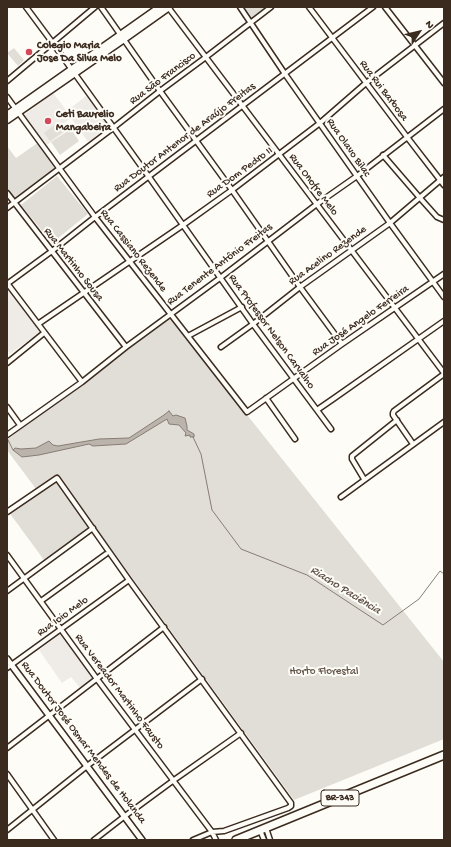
<!DOCTYPE html>
<meta charset="utf-8">
<style>
body{margin:0}
#map{position:relative;width:451px;height:847px;overflow:hidden;background:#fdfcf7;font-family:"Gochi Hand",sans-serif}
canvas{display:block}
.frame{position:absolute;inset:0;border:8px solid #3b2a1e;pointer-events:none}
.north{position:absolute;left:399px;top:12px;width:40px;height:40px;-webkit-text-stroke:3px #fdfcf7;paint-order:stroke;rotate:55deg;font-size:11px;font-weight:700;line-height:16px;text-align:center;color:#3b2a1e}
.north::after{content:'';display:block;margin:auto;width:14px;height:18px;background:#3b2a1e;clip-path:polygon(50% 0,100% 100%,50% 72%,0 100%)}
</style>
<div id="map">
<canvas width="451" height="847"></canvas>
<div class="frame"></div>
<div class="north">N</div>
</div>
<script>
const context = document.querySelector('canvas').getContext('2d');
context.lineJoin = 'round';
function fillPath(path, color) { context.fillStyle = color; context.fill(path, 'evenodd'); }
const poly = rows => new Path2D(rows.map(r => 'M' + r).join(''));
function stroke(path, color, width, dash) { context.strokeStyle = color; context.lineWidth = width; context.lineCap = dash ? 'butt' : 'round'; context.setLineDash(dash || []); context.stroke(path); }
function write(font, color, halo, rows, align = 'center') {
  context.font = font + ' "Gochi Hand",sans-serif'; context.lineWidth = 4; context.setLineDash([]); context.textBaseline = 'middle'; context.strokeStyle = halo; context.fillStyle = color; for (const [text, x, y, turn = 0] of rows) {
    context.save(); context.translate(x, y); context.rotate((+turn || 0) * Math.PI / 180); context.textAlign = isNaN(turn) ? turn : align; if (halo) context.strokeText(text, 0, 0); context.fillText(text, 0, 0); context.restore();
  }
}
fillPath(poly([
 [53,93,67,111,86,96,108,126,88,142,71,118,63,124,67,130,47,145,24,115],
 [8,287,40,332,10,354,7,350],
 [61,634,94,679,81,689,71,677,62,683,39,650]
]), '#efece7');
fillPath(poly([
 [243,7,267,7,251,18],
 [14,48,24,60,18,66,7,53],
 [58,122,65,131,50,141,44,133],
 [71,129,79,141,60,155,51,142],
 [39,142,59,170,16,202,7,190,7,146,16,158],
 [57,176,88,214,52,243,21,205],
 [169,317,444,662,444,739,294,800,93,524,44,560,8,511,59,477,57,475,36,489,7,450,7,440,81,383]
]), '#e1ded7');
const water = poly([
 [169,411,173,416,176,415,185,418,187,426,187,430,194,434,194,437,190,437,190,435,185,436,186,433,179,425,169,424,167,419,126,444,93,446,89,444,39,455,22,457,13,450,15,448,21,449,36,448,49,441,53,445,58,446,99,439,129,438,164,415,169,411]
]);
fillPath(water, '#bbb4ad');
stroke(water, '#887d74', 1);
stroke(poly([
 [193,437,201,454,212,510,241,549,307,575,383,625,419,599,440,571,444,574],
 [7,438,13,450]
]), '#887d74', 1);
const minor = poly([
 [26,7,52,42,149,177,253,324,331,429],
 [101,7,160,91,232,190,300,287,342,344],
 [168,7,444,373],
 [240,7,285,74,390,223,444,297],
 [309,7,407,137,444,185],
 [385,7,444,83],
 [7,81,95,7],
 [7,97,95,217,247,412,342,344,444,274],
 [383,155,420,198,437,217,444,220],
 [7,193,126,347],
 [7,208,113,128,160,91,206,57,271,7],
 [7,283,82,382],
 [7,284,52,251,95,217,373,7],
 [38,324,183,225,232,190,320,123,366,83,444,23],
 [188,336,242,307],
 [221,347,253,324,300,287,390,223,444,177],
 [7,363,44,333],
 [266,398,295,439],
 [7,407,20,425],
 [317,410,333,399,444,321],
 [7,435,82,382,126,347,220,278,317,204,357,176,444,109],
 [413,444,393,415,393,413,394,411,444,374],
 [364,479,352,459,352,456,397,420],
 [341,497,444,422],
 [7,512,57,478,129,580,291,803,291,806,288,808,224,831,212,832,193,840],
 [7,555,97,679,212,832,216,840],
 [7,591,93,528],
 [41,601,106,554],
 [7,668,129,580],
 [7,748,164,627],
 [7,774,54,840],
 [266,828,270,840],
 [7,830,87,766,202,679],
 [260,830,264,840],
 [94,840,125,816,174,780,241,733]
]);
const tertiary = poly([
 [7,659,142,840]
]);
const primary = poly([
 [7,115,160,7],
 [7,120,124,39,169,7]
]);
const trunk = poly([
 [236,840,444,755]
]);
stroke(minor, '#3b2a1e', 7);
stroke(tertiary, '#3b2a1e', 8);
stroke(primary, '#3b2a1e', 9);
stroke(trunk, '#3b2a1e', 10);
stroke(minor, '#fdfcf7', 4);
stroke(tertiary, '#fdfcf7', 5);
stroke(primary, '#fdfcf7', 6);
stroke(trunk, '#fdfcf7', 7);
for (const [x, y, r, color] of [
 [29,52,4,"#d1495b"],
 [48,121,4,"#d1495b"]
]) { const dot = new Path2D(); dot.arc(x, y, r, 0, 2 * Math.PI); context.fillStyle = color; context.fill(dot); stroke(dot, '#fdfcf7', 1.5); }
for (const [x, y, w] of [
 [340,798,38]
]) { const box = new Path2D(); box.roundRect(x - w / 2, y - 8, w, 16, 3); context.fillStyle = '#fdfcf7'; context.fill(box); stroke(box, '#3b2a1e', 1); }
write('bold 10px', '#3b2a1e', null, [
 ["BR-343",340,798]
]);
write('bold 11px', '#3b2a1e', '#fdfcf7', [
 ["Colegio Maria",37,46],
 ["Jose Da Silva Melo",37,59],
 ["Ceti Baurelio",56,115],
 ["Mangabeira",56,128]
], 'left');
write('11px', '#3b2a1e', '#fdfcf7', [
 ["Rua São Francisco",163,79,-37],
 ["Rua Rui Barbosa",383,91,53],
 ["Rua Doutor Antenor de Araújo Freitas",185,138,-37],
 ["Rua Olavo Bilac",348,148,55],
 ["Rua Dom Pedro II",240,173,-36],
 ["Rua Onofre Melo",313,185,53],
 ["Rua Cassiano Rezende",133,251,52],
 ["Rua Acelino Rezende",328,256,-36],
 ["Rua Martinho Sousa",73,265,52],
 ["Rua Tenente Antônio Freitas",220,265,-37],
 ["Rua José Angelo Ferreira",361,321,-35],
 ["Rua Professor Nelson Carvalho",271,332,54],
 ["Rua Ioio Melo",63,617,-36],
 ["Rua Vereador Martinho Fausto",119,692,53],
 ["Rua Doutor José Osmar Mendes de Holanda",83,743,53]
]);
write('11px', '#64574c', '#fdfcf7', [
 ["Horto Florestal",324,672]
]);
write('italic 12px', '#615349', '#fdfcf7', [
 ["Riacho Paciência",345,591,32]
]);
</script>
